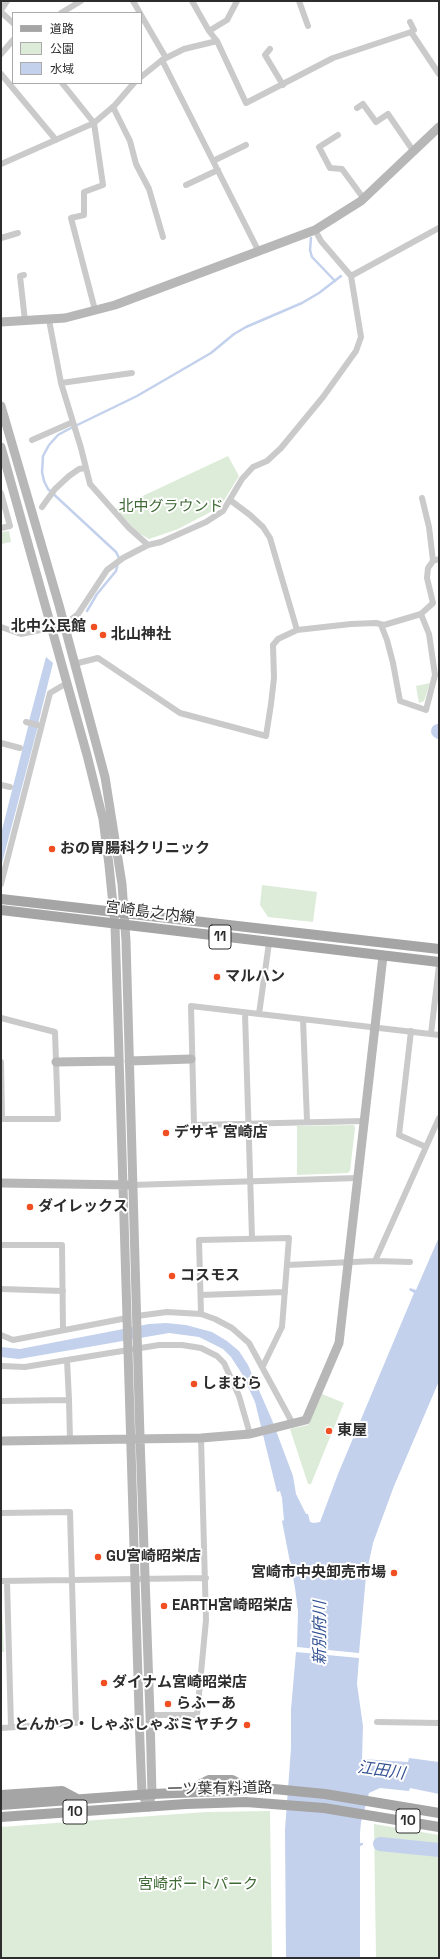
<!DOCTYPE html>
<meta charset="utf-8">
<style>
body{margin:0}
#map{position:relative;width:440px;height:1959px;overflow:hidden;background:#fff;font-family:"Space Grotesk","Noto Sans JP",sans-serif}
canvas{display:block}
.frame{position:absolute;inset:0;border:2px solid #2d2d2d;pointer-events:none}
.legend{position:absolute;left:12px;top:12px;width:130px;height:72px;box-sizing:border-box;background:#fff;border:1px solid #ababab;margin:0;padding:5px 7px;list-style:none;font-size:12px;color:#2d2d2d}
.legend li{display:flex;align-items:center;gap:8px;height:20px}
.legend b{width:20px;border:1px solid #ababab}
</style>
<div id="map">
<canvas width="440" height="1959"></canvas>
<div class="frame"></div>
<ul class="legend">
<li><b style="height:5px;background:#a5a5a5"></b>道路</li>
<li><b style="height:11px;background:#ddecd9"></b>公園</li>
<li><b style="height:11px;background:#c3d1ed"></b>水域</li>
</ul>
</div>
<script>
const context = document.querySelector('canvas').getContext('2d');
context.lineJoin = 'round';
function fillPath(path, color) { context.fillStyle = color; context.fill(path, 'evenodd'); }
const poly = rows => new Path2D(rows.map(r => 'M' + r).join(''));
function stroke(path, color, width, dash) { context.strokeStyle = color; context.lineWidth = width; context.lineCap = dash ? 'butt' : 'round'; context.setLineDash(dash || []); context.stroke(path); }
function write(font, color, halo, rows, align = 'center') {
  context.font = font + ' "Space Grotesk","Noto Sans JP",sans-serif'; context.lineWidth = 4; context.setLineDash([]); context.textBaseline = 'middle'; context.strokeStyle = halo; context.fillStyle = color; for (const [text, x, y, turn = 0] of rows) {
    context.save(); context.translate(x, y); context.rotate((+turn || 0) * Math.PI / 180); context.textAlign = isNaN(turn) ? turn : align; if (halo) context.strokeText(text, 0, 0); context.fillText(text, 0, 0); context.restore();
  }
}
fillPath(poly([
 [228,456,239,476,220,507,178,529,149,539,137,532,115,509],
 [9,531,11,542,1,544,1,532],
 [430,683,424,701,419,703,416,686],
 [262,885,317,892,313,922,268,917,260,905],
 [354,1125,355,1128,350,1171,348,1173,297,1175,297,1126],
 [322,1394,344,1403,311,1484,308,1484,290,1429,308,1425],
 [1,1589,4,1652,1,1652],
 [270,1811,272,1958,1,1958,1,1827,206,1812],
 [374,1824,439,1835,439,1958,376,1958]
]), '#ddecd9');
fillPath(poly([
 [46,657,53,663,38,724,29,721],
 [29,723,38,726,1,867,1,834],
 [439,1237,439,1381,394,1486,373,1543,366,1576,359,1653,297,1647,298,1611,295,1588,282,1521,284,1520,282,1498,280,1491,277,1492,255,1402,242,1374,231,1357,223,1349,199,1337,169,1333,19,1359,1,1357,1,1347,20,1349,149,1324,166,1323,186,1325,212,1332,227,1341,239,1351,248,1365,272,1420,293,1476,296,1494,306,1514,308,1514,310,1522,314,1523,320,1522,338,1474,414,1293,409,1290,410,1288,416,1290],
 [296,1652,359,1658,357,1684,363,1726,362,1759,408,1762,409,1758,439,1762,439,1794,410,1788,409,1791,380,1788,369,1793,361,1822,360,1833,360,1843,363,1843,363,1845,360,1846,360,1958,286,1958,285,1830,291,1748,291,1709]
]), '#c3d1ed');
stroke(poly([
 [311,238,310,250,312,257,335,281],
 [87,611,97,594,116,571,119,558,116,552,48,489,44,481,42,472,43,456,49,445,58,435,67,430,137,396,211,353,234,334,246,327,302,303,319,293,341,276]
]), '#c3d1ed', 2.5);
stroke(poly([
 [438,731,439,732],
 [320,1630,321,1674],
 [380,1844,439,1850]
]), '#c3d1ed', 14);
stroke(poly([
 [133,1,140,13],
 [192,1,209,31,217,41,246,103,333,58,411,32,439,74],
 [299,1,308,26],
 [1,10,7,1],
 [1,12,13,23],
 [61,13,81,1],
 [141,15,166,58],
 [410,22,414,30,411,32],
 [209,31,227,20,237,1],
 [270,49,265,55,283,85],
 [1,54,13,40],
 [162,60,259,252],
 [1,74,56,140],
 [141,77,162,60,184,49,217,41],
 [62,83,94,123,115,105,134,83],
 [113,107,130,141,136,164,149,189,163,237],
 [357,108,363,104,376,122,388,114,414,152],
 [338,135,319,147,330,168,342,169,364,199],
 [213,161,246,145],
 [1,164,94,123,103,185,84,192,84,215,71,218,95,310],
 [186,185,218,170],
 [1,238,18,233],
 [24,275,20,276,25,321],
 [351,276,439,228],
 [49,320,61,383,81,448,90,484,129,528,148,545],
 [61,383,132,373],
 [32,440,73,422],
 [1,493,10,526,1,528],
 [422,498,429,527,433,561],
 [230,500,250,515,263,527,270,538,297,630],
 [42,507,55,489,69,476,79,469,85,468],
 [381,625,387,640,393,663,400,701,426,710,435,675,429,634,421,614],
 [1,627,21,634,64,625,78,614,107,570,123,558,148,545,161,542,206,522,223,511,242,479,253,467,267,461,281,448,323,397,356,351,361,337,351,276,321,241,315,230],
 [74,664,98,658,180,713,266,736,271,704,274,678,273,645,278,639,297,630,351,624,376,623,384,625,421,614,433,603,427,578,428,568,433,561,439,559],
 [26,722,41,726],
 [1,743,20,748],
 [1,785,10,787],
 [1,884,50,693,67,683],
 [245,1013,252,1238],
 [259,1014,269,943],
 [1,1018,55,1032,58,1119,1,1119],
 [303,1019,307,1121],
 [411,1031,399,1135,426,1147],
 [431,1034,439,965],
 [1,1062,2,1119],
 [364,1121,194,1125,191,1006,439,1035],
 [132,1185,358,1178],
 [1,1245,62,1245,63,1330],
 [375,1261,410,1262],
 [287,1265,375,1261,439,1118],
 [1,1289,63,1291],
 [201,1295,285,1292],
 [201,1314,199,1240,289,1238,282,1327,263,1366],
 [137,1316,167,1312,201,1314,215,1319,232,1328,249,1343,293,1424],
 [1,1335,13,1340,127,1318],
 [1,1366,25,1367,67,1360],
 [69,1400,70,1440],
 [1,1401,69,1400,67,1360,159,1345,182,1345,201,1348,217,1356,224,1363,239,1396,250,1434],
 [1,1513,70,1512,76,1723,1,1728],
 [1,1581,206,1578],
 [7,1581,11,1727],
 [150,1715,197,1715,206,1620,201,1438],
 [377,1722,439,1723]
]), '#cacaca', 6);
stroke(poly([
 [1,322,65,318,115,305,315,230,361,201,439,127],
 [1,406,59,605,105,777,122,884,126,941,140,1438,150,1715,152,1794,148,1807],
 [1,447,87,755,103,819,109,865,115,925,140,1743,142,1794,145,1800],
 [129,1061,191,1059],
 [56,1062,119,1061],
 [1,1183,129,1185],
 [1,1441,201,1438,250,1434,306,1420,339,1343,383,956]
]), '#b7b7b7', 9);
stroke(poly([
 [1,899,439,949],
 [1,910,439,962],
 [188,1791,209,1780,232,1780,249,1789],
 [1,1795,62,1791,77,1799],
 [1,1805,152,1794,274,1789,325,1794,439,1813],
 [1,1817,186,1804,246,1802,324,1808,439,1827]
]), '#a5a5a5', 10);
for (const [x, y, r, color] of [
 [94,627,4,"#f14f21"],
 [103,635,4,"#f14f21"],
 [52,849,4,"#f14f21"],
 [217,977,4,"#f14f21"],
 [166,1133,4,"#f14f21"],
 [30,1207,4,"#f14f21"],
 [172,1276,4,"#f14f21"],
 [194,1384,4,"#f14f21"],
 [329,1431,4,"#f14f21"],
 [98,1557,4,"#f14f21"],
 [394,1573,4,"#f14f21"],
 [164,1606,4,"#f14f21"],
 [104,1683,4,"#f14f21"],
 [168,1704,4,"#f14f21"],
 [247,1725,4,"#f14f21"]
]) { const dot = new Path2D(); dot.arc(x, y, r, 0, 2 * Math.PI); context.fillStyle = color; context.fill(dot); stroke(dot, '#fff', 1.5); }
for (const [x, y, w] of [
 [220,937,22],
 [75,1812,24],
 [408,1821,24]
]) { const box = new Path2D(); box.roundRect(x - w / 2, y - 12, w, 24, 3); context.fillStyle = '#fff'; context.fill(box); stroke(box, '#2d2d2d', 1); }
write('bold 14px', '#2d2d2d', null, [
 ["11",220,937],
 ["10",75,1812],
 ["10",408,1821]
]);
write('15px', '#406b37', '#fff', [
 ["北中グラウンド",171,507],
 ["宮崎ポートパーク",198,1885]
]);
write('bold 15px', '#2d2d2d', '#fff', [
 ["北中公民館",86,627,"right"],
 ["北山神社",111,635],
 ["おの胃腸科クリニック",60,849],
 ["マルハン",225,977],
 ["デサキ 宮崎店",174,1133],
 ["ダイレックス",38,1207],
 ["コスモス",180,1276],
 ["しまむら",202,1384],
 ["東屋",337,1431],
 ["GU宮崎昭栄店",106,1557],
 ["宮崎市中央卸売市場",386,1573,"right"],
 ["EARTH宮崎昭栄店",172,1606],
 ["ダイナム宮崎昭栄店",112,1683],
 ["らふーあ",176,1704],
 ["とんかつ・しゃぶしゃぶミヤチク",239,1725,"right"]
], 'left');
write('15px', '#2d2d2d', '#fff', [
 ["宮崎島之内線",150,913,7],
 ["一ツ葉有料道路",220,1789,-1]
]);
write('italic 16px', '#365494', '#fff', [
 ["新別府川",321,1633,-90],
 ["江田川",381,1771,8]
]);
</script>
